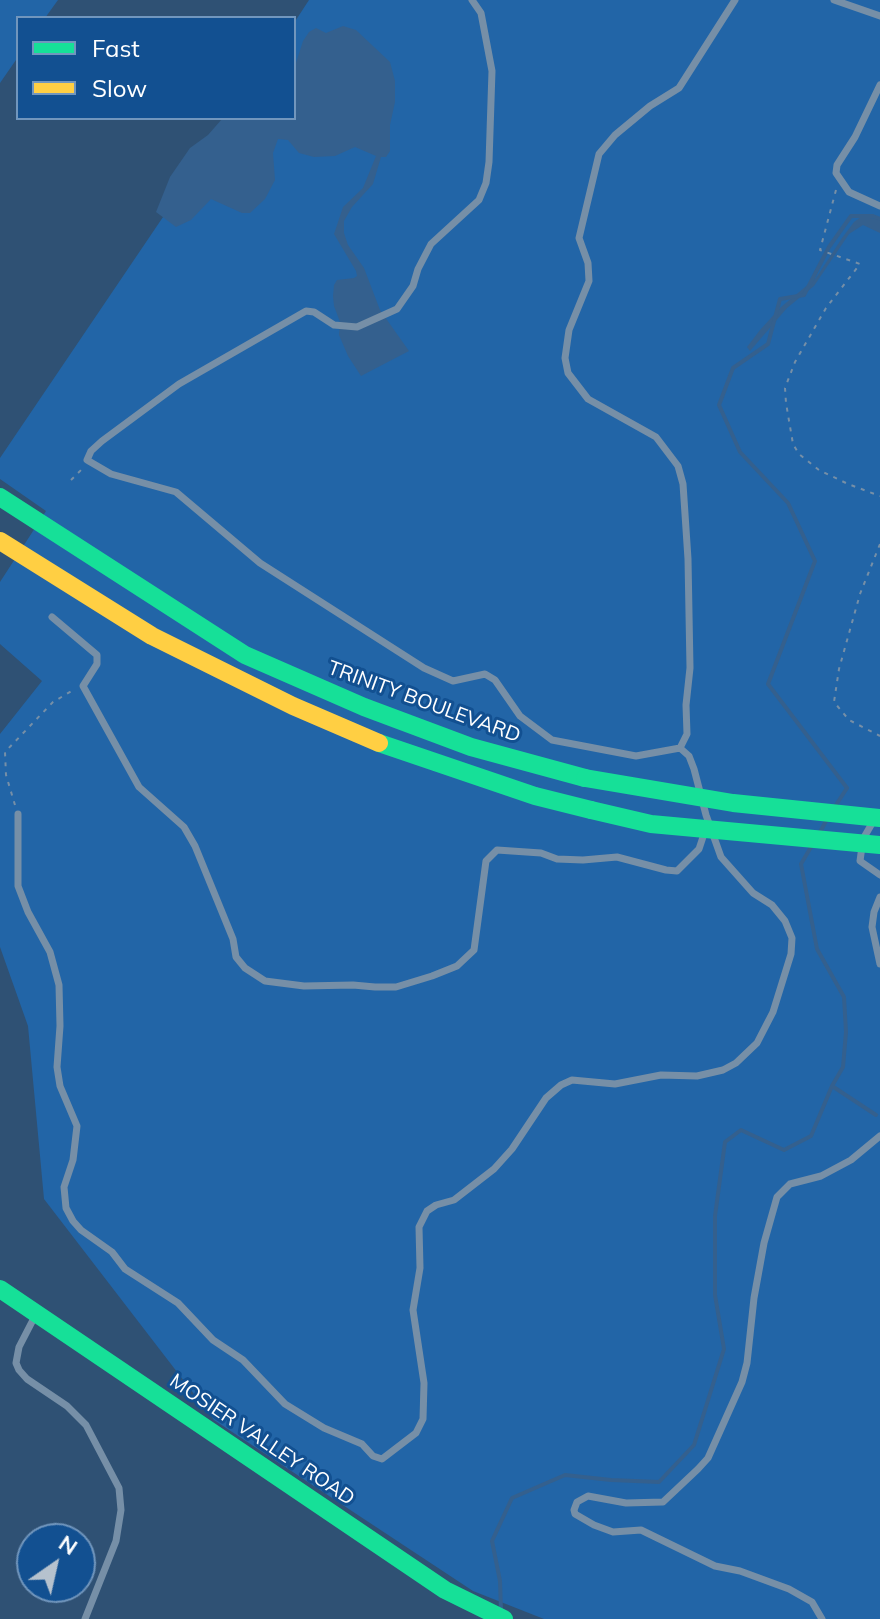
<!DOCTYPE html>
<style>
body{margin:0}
#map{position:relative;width:880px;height:1619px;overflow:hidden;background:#2f5174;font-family:Mulish,sans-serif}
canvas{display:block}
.legend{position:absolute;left:16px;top:16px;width:280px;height:104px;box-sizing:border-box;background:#125091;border:2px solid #7196bd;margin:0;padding:10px 14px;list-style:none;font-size:24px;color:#fff}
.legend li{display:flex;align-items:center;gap:16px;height:40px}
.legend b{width:40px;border:2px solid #7196bd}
.north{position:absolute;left:16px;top:1523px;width:80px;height:80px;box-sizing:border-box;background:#125091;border:2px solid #7196bd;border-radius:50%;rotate:34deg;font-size:22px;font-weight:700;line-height:32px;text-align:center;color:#fff}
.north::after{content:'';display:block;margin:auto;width:28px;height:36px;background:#b6c2ce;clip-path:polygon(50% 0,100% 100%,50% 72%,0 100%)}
</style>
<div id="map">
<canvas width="880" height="1619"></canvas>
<ul class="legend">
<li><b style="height:10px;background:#16e098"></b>Fast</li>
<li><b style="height:10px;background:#ffcf43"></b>Slow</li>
</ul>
<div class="north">N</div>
</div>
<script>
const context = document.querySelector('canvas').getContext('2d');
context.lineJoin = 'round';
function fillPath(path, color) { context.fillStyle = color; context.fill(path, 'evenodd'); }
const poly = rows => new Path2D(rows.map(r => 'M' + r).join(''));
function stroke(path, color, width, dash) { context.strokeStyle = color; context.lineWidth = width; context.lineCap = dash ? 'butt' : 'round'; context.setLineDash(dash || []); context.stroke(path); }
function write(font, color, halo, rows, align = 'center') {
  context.font = font + ' Mulish,sans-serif'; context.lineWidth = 6; context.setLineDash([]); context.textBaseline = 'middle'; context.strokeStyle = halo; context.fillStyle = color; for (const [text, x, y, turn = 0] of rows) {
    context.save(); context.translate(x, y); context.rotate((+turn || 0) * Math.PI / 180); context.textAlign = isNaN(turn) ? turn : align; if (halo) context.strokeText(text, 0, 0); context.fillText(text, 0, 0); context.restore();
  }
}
fillPath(poly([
 [0,0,58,0,45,18,18,18,18,57,0,83],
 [309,0,880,0,880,1619,544,1619,473,1591,214,1420,44,1199,28,1026,0,947,0,734,42,681,0,644,0,582,46,511,0,479,0,458,230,118,294,118,294,23]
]), '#2265a7');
fillPath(poly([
 [343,26,356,30,390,62,395,81,395,102,390,125,390,151,386,157,381,157,373,184,352,207,344,221,344,233,348,245,364,268,380,310,409,351,361,376,348,356,339,335,340,322,334,306,333,296,334,285,337,280,354,278,357,276,356,271,334,234,343,207,363,188,376,156,355,147,335,156,314,157,299,153,288,140,278,139,273,153,275,180,265,199,250,213,242,213,211,199,191,220,176,227,156,212,170,177,190,148,208,135,222,119,294,118,294,69,303,41,309,32,316,28,326,33],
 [861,217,880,219,880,233,863,225,849,234,814,286,787,308,750,351,747,347,760,330,781,307,816,278,842,238,854,222]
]), '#34608e');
stroke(poly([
 [834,808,847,788,768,684,815,561,788,503,740,452,719,405,733,368,768,344,780,299,804,295,829,247,851,216,873,216,880,219],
 [818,836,827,819],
 [832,1086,876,1115],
 [501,1611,500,1581,492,1541,512,1498,565,1475,611,1480,659,1482,694,1445,724,1349,715,1295,715,1216,725,1142,741,1130,784,1150,811,1136,832,1086,843,1067,846,1032,844,997,817,949,801,864,811,847]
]), '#34608e', 4);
stroke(poly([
 [836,190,820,250,860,264,826,308,795,362,785,388,786,403,793,444,799,454,819,470,848,484,880,496],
 [71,480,82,469],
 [880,544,860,594,839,669,834,702,849,720,880,736],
 [15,805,6,775,5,752,53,702,75,689]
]), '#768fa7', 2, [4, 6]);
stroke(poly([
 [472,0,481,13,492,71,489,162,486,183,479,200,431,244,418,269,413,286,397,309,357,327,334,325,314,312,306,311,179,384,102,441,91,451,87,460,111,474,176,492,260,563,424,668,453,681,485,674,495,680,520,716,552,740,636,756,680,748],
 [834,0,880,16],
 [880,85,855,137,837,165,836,173,849,192,880,206],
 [52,617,97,655,97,664,83,686,139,787,184,827,195,846,233,939,236,957,245,968,265,981,304,986,353,985,375,987,396,987,432,976,457,966,474,950,486,861,497,850,541,853,557,859,583,860,617,857,666,870,677,871,699,849,705,831],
 [680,748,687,734,686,705,690,668,688,559,683,484,678,466,656,437,588,399,568,373,565,358,569,330,589,281,588,263,579,238,599,154,615,135,650,106,679,88,735,0],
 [18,814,18,886,28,912,50,952,59,985,60,1026,57,1067,60,1086,77,1126,73,1160,64,1187,66,1208,73,1221,81,1230,112,1252,125,1269,178,1303,213,1340,243,1360,285,1404,324,1428,362,1444,373,1456,382,1459,416,1433,423,1419,424,1383,413,1310,420,1268,419,1227,427,1211,436,1205,454,1200,494,1169,512,1149,546,1098,561,1085,572,1080,615,1084,661,1075,697,1076,723,1070,736,1063,757,1043,773,1012,791,954,792,938,785,921,772,905,753,893,721,857,706,815,694,769,689,756,680,748],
 [874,820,863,839,860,861,880,875],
 [880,897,874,912,872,927,880,964],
 [35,1316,19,1347,16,1363,19,1370,27,1379,67,1406,86,1425,119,1488,121,1510,116,1541,85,1619],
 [822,1619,812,1602,789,1589,740,1571,715,1566,641,1530,613,1532,594,1525,575,1514,574,1510,577,1502,588,1496,626,1503,663,1502,698,1469,708,1458,742,1382,747,1363,754,1298,764,1243,777,1197,790,1184,821,1176,851,1160,880,1136]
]), '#768fa7', 7);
stroke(poly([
 [0,497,245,655,364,707,471,747,585,778],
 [379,743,535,796,591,810],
 [0,1289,445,1590,504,1619]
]), '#16e098', 18);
stroke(poly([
 [0,541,152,636,293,706,379,743]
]), '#ffcf43', 18);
stroke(poly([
 [585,778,733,803,880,818],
 [591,810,651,824,880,845]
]), '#16e098', 18);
write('20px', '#fff', '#125091', [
 ["TRINITY BOULEVARD",424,702,20],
 ["MOSIER VALLEY ROAD",262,1440,34]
]);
</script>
